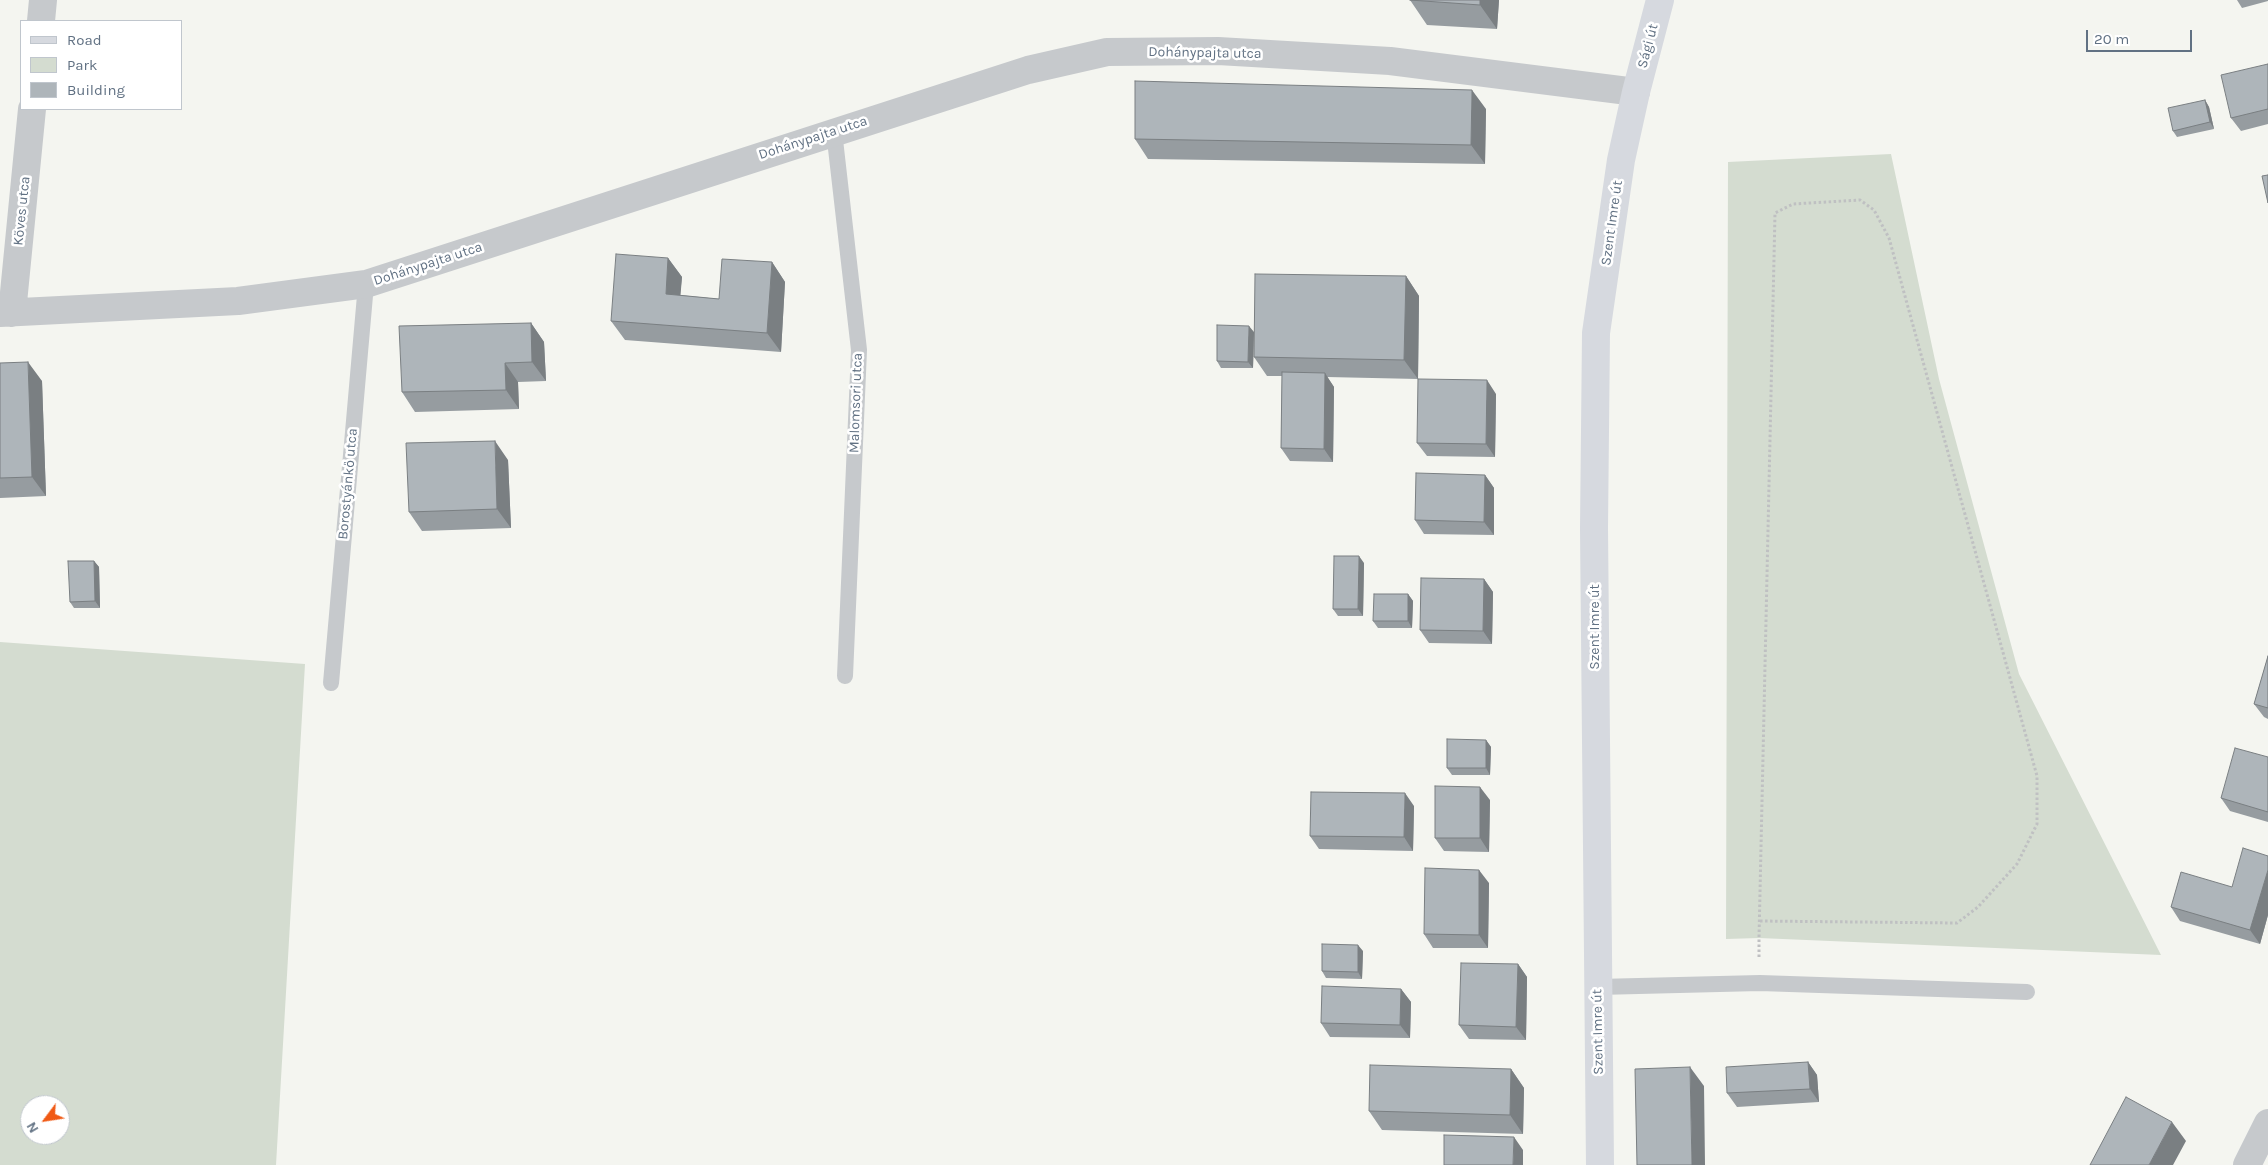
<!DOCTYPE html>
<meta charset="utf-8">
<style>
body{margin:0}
#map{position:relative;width:2268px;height:1165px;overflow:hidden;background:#f4f5f0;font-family:Karla,sans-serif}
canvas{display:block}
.legend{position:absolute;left:20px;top:20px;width:162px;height:90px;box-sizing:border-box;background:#fff;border:1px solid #c0c6cd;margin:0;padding:6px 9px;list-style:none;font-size:15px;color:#617183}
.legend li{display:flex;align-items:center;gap:10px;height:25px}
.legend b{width:25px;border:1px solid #c0c6cd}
.north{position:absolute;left:20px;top:1095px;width:50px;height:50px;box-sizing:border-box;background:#fff;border:1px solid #c0c6cd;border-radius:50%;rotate:239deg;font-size:14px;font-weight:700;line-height:20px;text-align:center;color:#617183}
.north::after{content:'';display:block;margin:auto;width:18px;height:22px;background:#f05914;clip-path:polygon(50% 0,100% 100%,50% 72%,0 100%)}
.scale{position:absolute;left:2086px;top:30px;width:106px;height:22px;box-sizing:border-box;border:2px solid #617183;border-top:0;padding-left:6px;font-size:15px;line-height:18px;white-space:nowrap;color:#617183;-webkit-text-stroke:4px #fff;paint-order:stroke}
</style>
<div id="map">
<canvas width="2268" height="1165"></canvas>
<ul class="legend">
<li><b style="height:6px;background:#d6d9df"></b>Road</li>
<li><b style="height:14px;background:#d4dcd0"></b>Park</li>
<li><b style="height:14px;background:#aeb5ba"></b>Building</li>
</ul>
<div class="north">N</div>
<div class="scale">20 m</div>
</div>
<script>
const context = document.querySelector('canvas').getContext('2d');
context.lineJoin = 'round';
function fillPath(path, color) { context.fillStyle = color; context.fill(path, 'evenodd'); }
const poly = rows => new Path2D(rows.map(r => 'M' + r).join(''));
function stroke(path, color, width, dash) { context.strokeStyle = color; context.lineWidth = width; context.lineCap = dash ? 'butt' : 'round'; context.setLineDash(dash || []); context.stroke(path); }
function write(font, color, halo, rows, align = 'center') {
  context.font = font + ' Karla,sans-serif'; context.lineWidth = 5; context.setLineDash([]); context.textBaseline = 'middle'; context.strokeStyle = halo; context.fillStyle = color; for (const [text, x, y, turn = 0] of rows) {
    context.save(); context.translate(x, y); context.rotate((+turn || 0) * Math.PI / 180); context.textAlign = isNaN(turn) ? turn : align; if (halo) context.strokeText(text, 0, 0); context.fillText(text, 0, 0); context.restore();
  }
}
fillPath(poly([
 [1891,154,1939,379,2019,674,2161,955,1759,938,1726,939,1728,162],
 [0,642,305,664,276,1165,0,1165],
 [30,1105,60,1105,60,1135,30,1135]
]), '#d4dcd0');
stroke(poly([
 [1759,957,1759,938,1775,213,1793,204,1860,200,1874,210,1889,238,2037,776,2037,824,2017,864,1978,907,1957,923,1759,921]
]), '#bfc0c2', 3, [2.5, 2.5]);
stroke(poly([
 [834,131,859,350,845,676],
 [331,683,366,284],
 [1598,987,1760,983,2027,992]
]), '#c6c9cc', 16);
stroke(poly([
 [41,21,43,0],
 [0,313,238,301,366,284,1028,70,1107,52,1218,51,1390,61,1636,92],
 [12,313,32,109],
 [2247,1165,2268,1123]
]), '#c6c9cc', 28);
stroke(poly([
 [1600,1165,1594,528,1596,333,1621,160,1636,92,1660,0]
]), '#d6d9df', 28);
fillPath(poly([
 [1410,0,1499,0,1497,29,1427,25],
 [2237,0,2268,0,2268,1,2242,8],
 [2268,64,2268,124,2241,131,2231,118],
 [2205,100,2209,107,2214,129,2177,137,2173,131],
 [1486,109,1485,164,1148,159,1135,139],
 [668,258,682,277,680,295,719,299,772,262,785,282,781,352,625,340,611,321],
 [1406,276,1419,296,1418,379,1327,377,1334,387,1333,462,1290,461,1281,448,1282,376,1267,376,1254,357],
 [531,323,544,342,546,381,518,382,519,409,415,412,402,392],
 [1254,332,1253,368,1221,368,1217,361],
 [0,363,42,381,46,496,0,498],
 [1496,394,1495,457,1427,456,1417,443],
 [508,460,511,528,422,531,409,512],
 [1485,475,1494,488,1494,535,1424,534,1415,520],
 [94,561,99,567,100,608,74,608,70,602],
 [1364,563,1363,616,1338,616,1333,609],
 [1484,579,1493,592,1492,644,1429,643,1420,630],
 [1408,594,1413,601,1412,628,1378,628,1373,621],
 [2268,656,2268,719,2264,717,2254,704],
 [1486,740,1491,747,1490,775,1452,775,1447,768],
 [2268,757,2268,822,2230,811,2221,798],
 [1490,800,1489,852,1444,851,1435,838],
 [1414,806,1413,851,1319,849,1310,836],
 [2268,856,2268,915,2260,944,2180,921,2171,907,2232,887],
 [1489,883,1488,948,1433,948,1424,934],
 [1363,951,1362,979,1326,978,1322,971],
 [1518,964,1527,977,1526,1040,1469,1039,1459,1025],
 [1401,989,1411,1002,1410,1038,1330,1037,1321,1023],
 [1808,1062,1817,1075,1819,1102,1737,1107,1727,1093],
 [1511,1069,1524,1088,1523,1134,1382,1130,1369,1111]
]), '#969ca0');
fillPath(poly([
 [1480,0,1499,0,1497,29,1480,5],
 [1472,90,1486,109,1485,164,1471,145],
 [2205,100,2209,107,2214,129,2210,122],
 [668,258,682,277,679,313,666,294],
 [772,262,785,282,781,352,767,333],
 [1406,276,1419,296,1418,379,1404,360],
 [531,323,544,342,546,381,532,362],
 [1249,326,1254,332,1253,368,1248,362],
 [28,362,42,381,46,496,32,477],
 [505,363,518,382,519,409,506,390],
 [1325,373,1334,387,1333,462,1324,449],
 [1487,380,1496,394,1495,457,1486,444],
 [495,441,508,460,511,528,497,509],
 [1485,475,1494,488,1494,535,1484,522],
 [1359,556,1364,563,1363,616,1358,609],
 [94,561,99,567,100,608,95,601],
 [1484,579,1493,592,1492,644,1483,631],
 [1408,594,1413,601,1412,628,1408,621],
 [1486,740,1491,747,1490,775,1486,768],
 [1480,787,1490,800,1489,852,1480,838],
 [1405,793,1414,806,1413,851,1404,837],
 [1479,870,1489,883,1488,948,1479,935],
 [2268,870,2268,915,2260,944,2250,930],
 [1358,945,1363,951,1362,979,1358,972],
 [1518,964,1527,977,1526,1040,1516,1027],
 [1401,989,1411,1002,1410,1038,1400,1025],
 [1808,1062,1817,1075,1819,1102,1810,1089],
 [1690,1067,1704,1086,1705,1165,1692,1165],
 [1511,1069,1524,1088,1523,1134,1510,1115],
 [2172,1122,2186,1141,2173,1165,2149,1165],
 [1514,1137,1523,1150,1523,1165,1513,1165]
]), '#7a7f82');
const building = poly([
 [1410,0,1480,0,1480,5,1410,0],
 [2268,64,2268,109,2231,118,2221,75,2268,64],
 [1135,81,1472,90,1471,145,1135,139,1135,81],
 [2205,100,2210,122,2173,131,2168,108,2205,100],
 [2268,175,2268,203,2262,176,2268,175],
 [616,254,668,258,666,294,719,299,722,259,772,262,767,333,611,321,616,254],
 [1255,274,1406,276,1404,360,1254,357,1255,274],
 [531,323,532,362,505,363,506,390,402,392,399,326,531,323],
 [1217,325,1249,326,1248,362,1217,361,1217,325],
 [28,362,32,477,0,478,0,363,28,362],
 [1282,372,1325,373,1324,449,1281,448,1282,372],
 [1418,379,1487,380,1486,444,1417,443,1418,379],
 [495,441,497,509,409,512,406,443,495,441],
 [1416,473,1485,475,1484,522,1415,520,1416,473],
 [1334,556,1359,556,1358,609,1333,609,1334,556],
 [68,561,94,561,95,601,70,602,68,561],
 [1421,578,1484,579,1483,631,1420,630,1421,578],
 [1374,594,1408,594,1408,621,1373,621,1374,594],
 [2268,656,2268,708,2254,704,2268,656],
 [1447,739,1486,740,1486,768,1447,768,1447,739],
 [2235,748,2268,757,2268,812,2221,798,2235,748],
 [1435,786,1480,787,1480,838,1435,838,1435,786],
 [1311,792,1405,793,1404,837,1310,836,1311,792],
 [2243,848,2268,856,2268,870,2250,930,2171,907,2181,872,2232,887,2243,848],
 [1425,868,1479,870,1479,935,1424,934,1425,868],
 [1322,944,1358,945,1358,972,1322,971,1322,944],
 [1461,963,1518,964,1516,1027,1459,1025,1461,963],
 [1322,986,1401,989,1400,1025,1321,1023,1322,986],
 [1808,1062,1810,1089,1727,1093,1726,1067,1808,1062],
 [1370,1065,1511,1069,1510,1115,1369,1111,1370,1065],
 [1690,1067,1692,1165,1637,1165,1635,1069,1690,1067],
 [2126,1097,2172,1122,2149,1165,2090,1165,2126,1097],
 [1444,1135,1514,1137,1513,1165,1444,1165,1444,1135]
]);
fillPath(building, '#aeb5ba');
stroke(building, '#7a7f82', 1);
write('14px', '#617183', '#fff', [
 ["Sági út",1648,46,-75],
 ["Dohánypajta utca",1205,53,1],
 ["Dohánypajta utca",813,138,-18],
 ["Köves utca",22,211,-84],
 ["Szent Imre út",1612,223,-82],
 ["Dohánypajta utca",428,264,-18],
 ["Malomsori utca",856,403,-88],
 ["Borostyánkő utca",348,484,-85],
 ["Szent Imre út",1595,627,-90],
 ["Szent Imre út",1598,1032,-91]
]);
</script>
